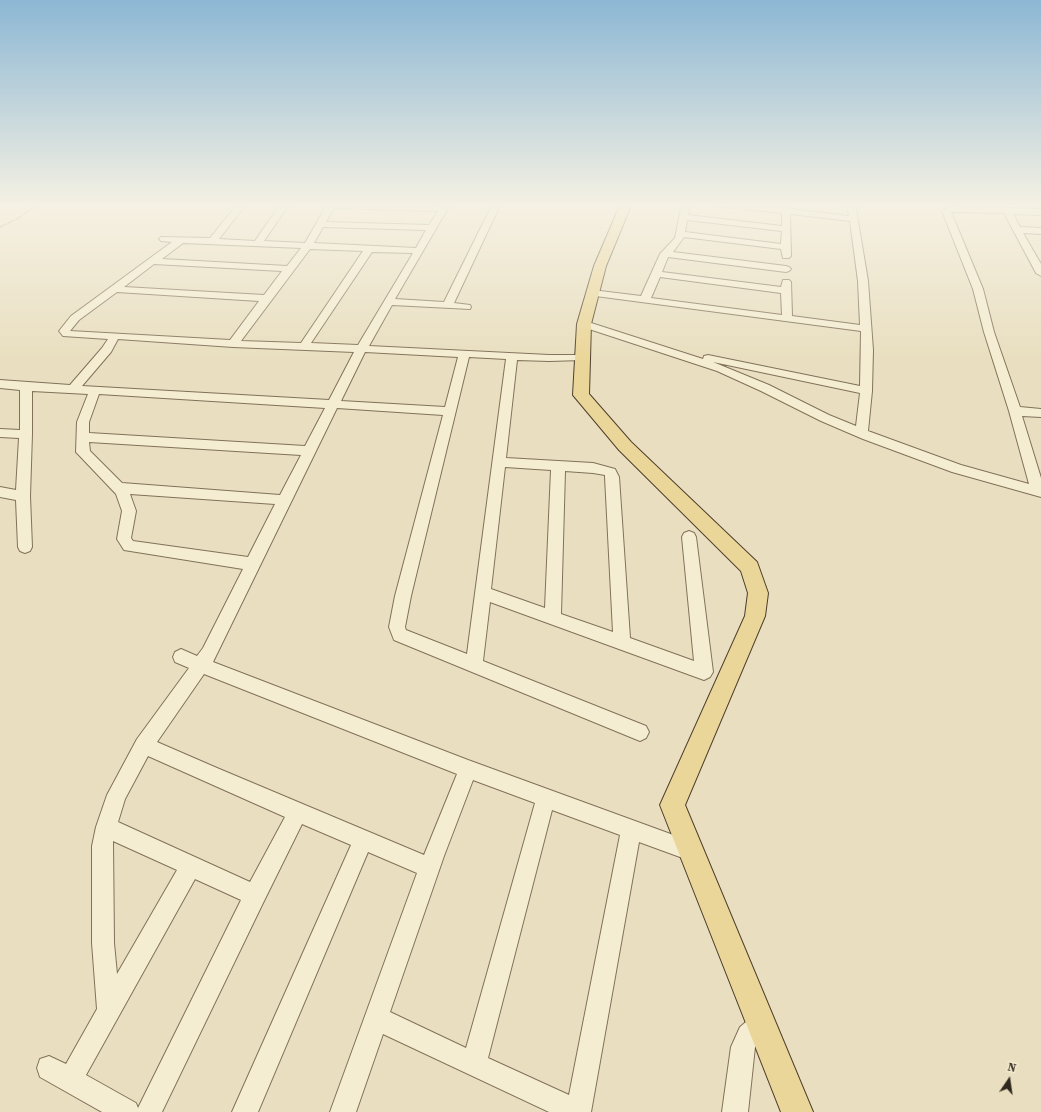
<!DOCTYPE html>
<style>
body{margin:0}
#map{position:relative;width:1041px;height:1112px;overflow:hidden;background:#e9dfc0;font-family:"Source Serif 4",serif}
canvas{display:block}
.north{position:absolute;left:989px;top:1060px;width:40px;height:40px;-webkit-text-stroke:3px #f2e9ce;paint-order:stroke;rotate:13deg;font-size:11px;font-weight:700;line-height:16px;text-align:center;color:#31281d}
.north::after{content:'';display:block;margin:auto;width:14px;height:18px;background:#31281d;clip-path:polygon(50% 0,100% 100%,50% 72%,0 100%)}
</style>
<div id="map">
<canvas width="1041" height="1112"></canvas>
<div class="north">N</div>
</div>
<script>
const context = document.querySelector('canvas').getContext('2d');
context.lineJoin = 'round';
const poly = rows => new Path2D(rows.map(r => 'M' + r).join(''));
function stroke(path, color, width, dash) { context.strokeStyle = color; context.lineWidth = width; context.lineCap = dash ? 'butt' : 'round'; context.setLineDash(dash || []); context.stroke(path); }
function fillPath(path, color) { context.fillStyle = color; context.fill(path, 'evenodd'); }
const minor = poly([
 [238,203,247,203,219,239,255,241,281,203,290,203,264,241,305,243,328,203,441,206,443,203,451,203,395,299,444,302,493,203,501,203,454,303,470,305,471,307,470,309,392,305,369,346,549,355,587,355,589,357,583,360,549,361,517,360,506,458,593,463,615,469,619,477,630,638,694,661,682,537,684,533,689,531,694,533,696,537,713,672,710,677,704,680,490,602,483,661,646,726,649,732,646,738,640,741,394,640,389,627,395,596,443,415,337,408,213,662,468,760,698,844,701,851,698,858,691,861,639,842,591,1112,549,1112,383,1034,356,1112,330,1112,417,873,368,852,258,1112,232,1112,351,845,302,824,263,903,162,1112,102,1112,40,1077,37,1068,40,1059,49,1056,66,1064,97,1009,92,943,92,846,96,827,107,795,137,739,189,668,175,662,173,657,175,652,181,649,197,656,203,648,243,569,124,550,117,539,122,511,116,494,76,452,77,422,88,394,32,391,32,434,30,496,32,547,30,551,25,553,20,551,18,547,16,500,0,497,0,487,16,490,19,438,0,437,0,429,20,430,20,390,0,388,0,380,70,385,102,348,108,339,63,336,59,331,71,316,172,242,161,241,159,239,161,237,210,238,238,203],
 [334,208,438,211,429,225,326,222,334,208],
 [323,227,426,230,416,248,314,243,323,227],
 [183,243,301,248,287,266,162,259,183,243],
 [310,249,363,251,301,343,241,341,310,249],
 [372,252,413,253,358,345,311,343,372,252],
 [154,264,282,271,264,295,124,287,154,264],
 [117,292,259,301,230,340,70,331,79,320,117,292],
 [118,339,233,347,354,352,329,400,82,386,111,352,118,339],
 [365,352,458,357,445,407,341,401,365,352],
 [469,357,506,359,467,654,406,630,405,627,411,596,469,357],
 [99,394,325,408,305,446,89,433,89,422,99,394],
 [89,442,301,455,280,495,122,483,90,451,89,442],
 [505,467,551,470,545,608,491,589,505,467],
 [565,471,593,473,605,475,605,477,613,632,561,614,565,471],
 [130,494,275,504,248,557,133,541,131,538,136,511,130,494],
 [204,674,457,774,424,855,217,768,157,742,204,674],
 [148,756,285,817,250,882,118,822,125,799,148,756],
 [473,780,535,803,466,1048,390,1012,444,856,473,780],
 [552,810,620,835,569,1095,488,1058,552,810],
 [113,841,177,870,117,974,114,943,113,841],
 [195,879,241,900,138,1108,136,1103,86,1075,195,879],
 [682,203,690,203,688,215,782,226,782,213,714,206,710,203,740,203,849,216,847,203,855,203,868,281,873,350,872,391,868,431,961,465,1029,484,1009,411,984,332,973,289,942,211,951,206,1041,209,1041,215,1013,214,1020,227,1041,228,1041,234,1023,233,1041,264,1041,276,1036,273,1004,213,951,212,983,289,994,332,1020,407,1041,409,1041,417,1022,416,1041,478,1041,497,952,472,863,439,821,421,761,391,717,371,580,326,579,324,580,322,588,322,703,359,704,356,708,355,860,386,861,331,588,295,587,293,588,291,592,290,641,296,660,254,675,238,682,203],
 [790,214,850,221,858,281,860,325,792,316,791,282,789,280,783,280,781,287,662,272,668,257,786,272,789,271,791,269,789,267,786,266,673,252,684,237,781,249,783,258,789,258,791,256,790,214],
 [687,220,782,231,781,244,685,232,687,220],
 [660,277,781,293,782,315,651,298,660,277],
 [713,362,860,393,856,426,829,415,769,385,713,362],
 [761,1012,769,1016,773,1024,769,1032,757,1043,755,1047,748,1112,722,1112,731,1047,740,1027,753,1016,761,1012]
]);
const major = poly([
 [621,203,632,203,606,266,591,324,589,394,631,442,757,562,768,593,765,616,685,805,813,1112,781,1112,660,805,745,616,748,593,741,571,619,450,573,395,577,324,594,266,621,203]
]);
stroke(minor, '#817159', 2);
stroke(major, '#4e3f2d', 2);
stroke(poly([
 [0,227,17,219,40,203]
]), '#817159', 1.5, [2, 1]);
fillPath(minor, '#f5edd2');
fillPath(major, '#ebd699');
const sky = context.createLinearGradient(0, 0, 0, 359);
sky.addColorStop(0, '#8cb7d4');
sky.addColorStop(0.57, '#f5f1e3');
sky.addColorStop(1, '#f5f1e300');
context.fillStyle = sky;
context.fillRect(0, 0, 1041, 359);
</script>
